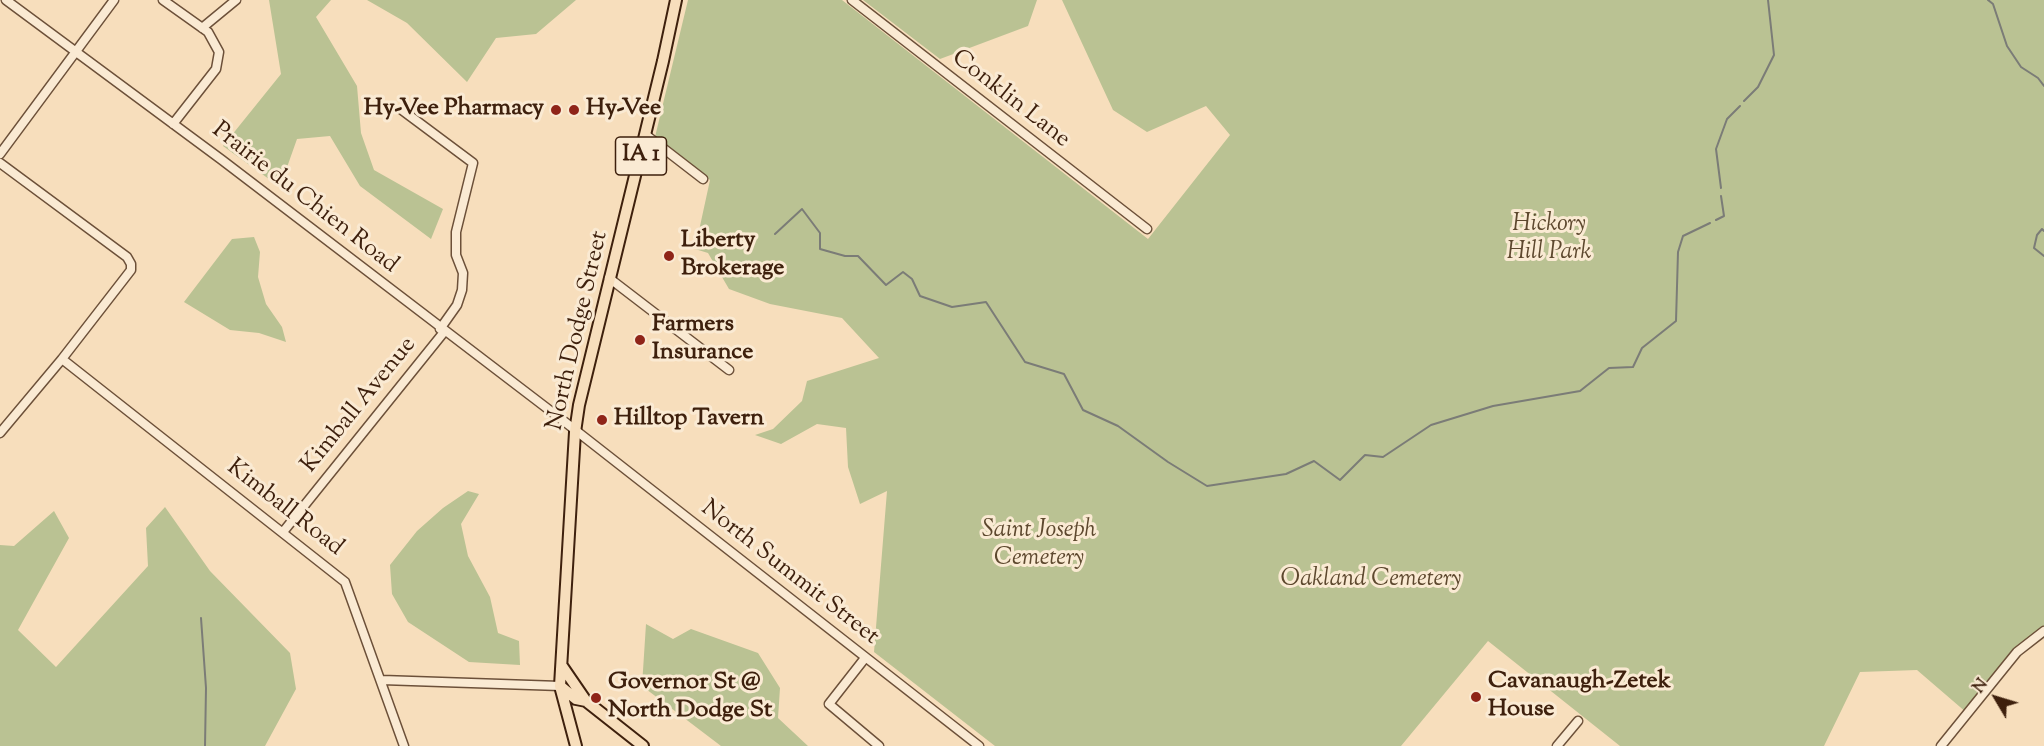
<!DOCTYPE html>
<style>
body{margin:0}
#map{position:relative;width:2044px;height:746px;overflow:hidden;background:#f7debc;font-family:"Sorts Mill Goudy",serif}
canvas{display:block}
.north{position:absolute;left:1966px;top:668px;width:60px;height:60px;-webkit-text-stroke:4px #faead3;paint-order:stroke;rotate:308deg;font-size:16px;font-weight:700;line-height:24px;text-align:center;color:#3e200d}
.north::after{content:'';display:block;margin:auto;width:21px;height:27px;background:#3e200d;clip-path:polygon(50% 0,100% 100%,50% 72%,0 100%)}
</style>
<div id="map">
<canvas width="2044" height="746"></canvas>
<div class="north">N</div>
</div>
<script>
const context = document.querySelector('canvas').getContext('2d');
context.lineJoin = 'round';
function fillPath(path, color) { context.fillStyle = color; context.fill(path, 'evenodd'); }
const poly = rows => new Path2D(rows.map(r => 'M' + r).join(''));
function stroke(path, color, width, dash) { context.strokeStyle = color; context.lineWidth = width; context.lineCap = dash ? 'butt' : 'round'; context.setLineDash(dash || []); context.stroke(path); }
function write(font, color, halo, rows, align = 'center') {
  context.font = font + ' "Sorts Mill Goudy",serif'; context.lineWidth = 6; context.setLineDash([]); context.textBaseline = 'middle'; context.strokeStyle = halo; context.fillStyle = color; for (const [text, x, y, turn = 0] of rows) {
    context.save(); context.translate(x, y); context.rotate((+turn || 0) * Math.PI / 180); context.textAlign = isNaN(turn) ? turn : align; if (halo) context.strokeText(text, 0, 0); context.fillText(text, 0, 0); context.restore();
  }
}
fillPath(poly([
 [269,0,331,0,316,17,357,86,361,133,374,170,443,209,431,239,360,186,330,136,297,139,280,187,223,146,281,74],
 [367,0,576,0,536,34,496,38,467,82,407,23],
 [688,0,842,0,1148,239,1230,135,1206,106,1147,132,1113,110,1062,0,2044,0,2044,631,2017,652,1967,713,1917,670,1860,672,1824,746,1620,746,1488,641,1401,746,995,746,874,652,887,491,860,504,848,467,846,428,817,424,781,444,755,435,773,429,802,401,807,381,879,358,842,318,770,304,729,289,708,253,695,249,710,180,655,137],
 [863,0,1037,0,1028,26,940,59],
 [254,237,260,252,258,277,266,304,282,327,286,342,259,333,230,330,184,302,232,239],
 [468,491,479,494,461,524,468,556,490,597,498,633,519,641,520,665,469,662,408,622,392,594,390,565,417,531,443,508],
 [165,507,210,571,290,653,296,689,265,746,0,746,0,545,14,546,54,511,69,538,18,630,56,667,148,566,146,528],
 [646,624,673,639,691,629,758,653,780,688,778,718,808,746,721,746,642,686]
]), '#bac293');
stroke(poly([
 [1988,0,1993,4,2007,46,2021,67,2038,78,2044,86],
 [1744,101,1758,87,1774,55,1768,0],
 [1721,188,1716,149,1727,119,1740,106],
 [1716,220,1724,216,1721,196],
 [2044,231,2042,229,2037,235,2034,248,2044,256],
 [775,234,802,209,820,233,820,249,845,256,858,256,886,285,903,272,912,279,920,296,952,307,986,302,1025,362,1064,374,1083,410,1118,426,1168,462,1207,486,1286,474,1314,461,1340,480,1365,455,1383,457,1431,425,1493,406,1580,391,1609,368,1633,367,1642,348,1676,321,1678,252,1683,236,1710,223],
 [201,618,206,688,205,746]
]), '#7b7c77', 2);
const minor = poly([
 [6,0,222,160,565,422,979,746],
 [163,0,208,32,219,52,216,69,173,124],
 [852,0,1147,229],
 [202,28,236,0],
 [402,110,473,163,456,232,456,255,463,273,462,290,457,305,440,329],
 [646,135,703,179],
 [0,154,114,0],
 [0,163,127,257,131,264,131,270,62,359,0,433],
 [609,278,729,370],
 [62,359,345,582,404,746],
 [283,532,444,332],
 [865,658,829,704,879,746],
 [382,680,560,686],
 [1557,746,1578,721],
 [1941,746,2017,652,2044,631]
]);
const major = poly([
 [562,666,586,701],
 [560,686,576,699,586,701,643,746],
 [576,746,560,686,575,432,579,405,663,61,676,0]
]);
stroke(minor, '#6c5039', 11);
stroke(major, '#3e200d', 14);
stroke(minor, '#faead3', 8);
stroke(major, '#f7debc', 10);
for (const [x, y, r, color] of [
 [556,110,6,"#8f2418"],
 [574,110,6,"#8f2418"],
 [669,256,6,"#8f2418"],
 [640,340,6,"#8f2418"],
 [602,420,6,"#8f2418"],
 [1476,697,6,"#8f2418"],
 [596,698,6,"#8f2418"]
]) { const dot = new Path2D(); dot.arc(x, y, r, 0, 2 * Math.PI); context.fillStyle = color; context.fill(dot); stroke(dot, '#faead3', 2); }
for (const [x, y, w] of [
 [641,156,51]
]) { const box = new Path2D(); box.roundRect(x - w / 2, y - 19, w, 38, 4.5); context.fillStyle = '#faead3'; context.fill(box); stroke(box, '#3e200d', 1.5); }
write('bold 22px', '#3e200d', null, [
 ["IA 1",641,156]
]);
write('24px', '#3e200d', '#faead3', [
 ["Conklin Lane",1010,100,38],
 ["Prairie du Chien Road",304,199,38],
 ["North Dodge Street",579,331,-77],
 ["Kimball Avenue",360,406,-51],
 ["Kimball Road",284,509,38],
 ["North Summit Street",789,574,38]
]);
write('bold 24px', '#3e200d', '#faead3', [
 ["Hy-Vee Pharmacy",544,110,"right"],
 ["Hy-Vee",586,110],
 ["Liberty",681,242],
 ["Brokerage",681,270],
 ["Farmers",652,326],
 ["Insurance",652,354],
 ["Hilltop Tavern",614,420],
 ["Cavanaugh-Zetek",1488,683],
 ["House",1488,711],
 ["Governor St @",608,684],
 ["North Dodge St",608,712]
], 'left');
write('italic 24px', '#5d482e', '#faead3', [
 ["Hickory",1549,226],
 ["Hill Park",1549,254],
 ["Saint Joseph",1039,532],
 ["Cemetery",1039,560],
 ["Oakland Cemetery",1371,581]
]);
</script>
